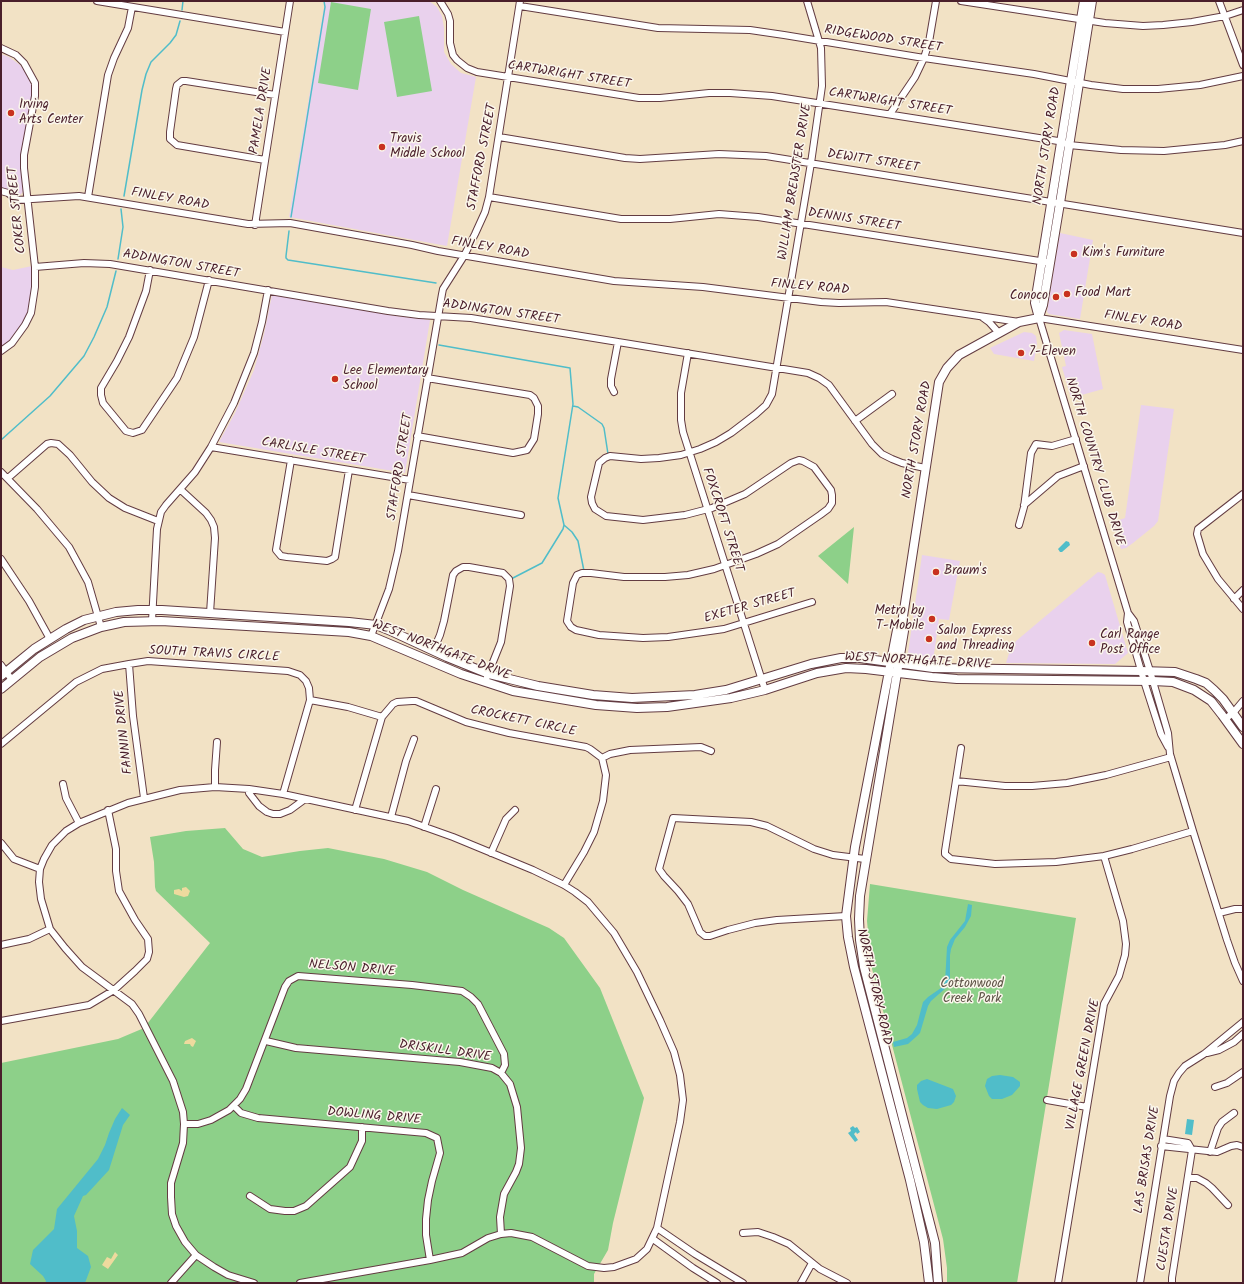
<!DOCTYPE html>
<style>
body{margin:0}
#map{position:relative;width:1244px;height:1284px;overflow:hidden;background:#f2e2c5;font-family:Kalam,sans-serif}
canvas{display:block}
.frame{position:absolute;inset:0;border:2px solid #4a1f2b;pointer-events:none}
</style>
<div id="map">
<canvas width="1244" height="1284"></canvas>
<div class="frame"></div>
</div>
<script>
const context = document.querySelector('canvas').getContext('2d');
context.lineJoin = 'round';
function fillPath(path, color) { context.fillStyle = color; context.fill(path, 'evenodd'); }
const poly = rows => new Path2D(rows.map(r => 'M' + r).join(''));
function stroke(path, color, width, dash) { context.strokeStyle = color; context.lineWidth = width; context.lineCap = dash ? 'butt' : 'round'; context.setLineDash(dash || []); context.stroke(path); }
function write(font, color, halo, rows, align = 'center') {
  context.font = font + ' Kalam,sans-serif'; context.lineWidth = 3; context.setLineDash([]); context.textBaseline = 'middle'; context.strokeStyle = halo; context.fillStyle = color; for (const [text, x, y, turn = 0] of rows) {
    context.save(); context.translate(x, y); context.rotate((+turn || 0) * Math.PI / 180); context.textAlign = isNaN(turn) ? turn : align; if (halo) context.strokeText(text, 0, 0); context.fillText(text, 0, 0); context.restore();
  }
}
fillPath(poly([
 [325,1,429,1,437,7,442,16,444,28,444,52,451,64,461,73,476,77,447,246,289,217],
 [1,54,9,57,20,65,28,75,32,88,32,102,21,164,23,192,20,195,1,189],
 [1060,233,1093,240,1080,319,1049,314,1047,312],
 [32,266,33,283,31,304,23,324,10,341,1,347,1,267,13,270],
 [272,295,396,316,430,320,405,473,219,442,235,413,254,370,264,334],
 [1064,330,1092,334,1103,389,1071,398,1062,367,1066,366,1059,333],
 [1024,332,1032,333,1036,336,1037,344,1034,361,994,354,990,348],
 [1141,405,1174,409,1158,521,1154,526,1133,543,1126,548,1121,549,1113,522,1125,518],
 [922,555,960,561,949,620,939,619,933,661,913,658,908,653],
 [1098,572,1102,573,1105,575,1128,653,1115,664,1006,663,1010,650,1016,641]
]), '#e9d1ed');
fillPath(poly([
 [331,2,371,9,358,90,318,83],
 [419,16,432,91,397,97,384,22],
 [854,527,848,584,818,556],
 [225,828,243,849,262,857,300,851,328,848,384,859,427,872,463,890,549,928,564,938,600,988,644,1098,613,1223,608,1250,594,1274,594,1283,1,1283,1,1255,2,1253,1,1252,1,1063,118,1039,144,1028,210,943,156,891,155,887,154,862,150,837,186,831],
 [870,884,1076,918,1017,1283,947,1283,947,1268,943,1239,871,965,867,921]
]), '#8dd089');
fillPath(poly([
 [186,887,190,891,188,896,184,897,174,894,174,890,179,889,182,891,182,888],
 [192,1038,196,1041,193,1047,191,1046,190,1044,184,1044,185,1041],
 [115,1252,118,1255,108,1269,102,1265,107,1257,111,1259]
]), '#eeda9e');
fillPath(poly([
 [1066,541,1069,542,1070,545,1062,552,1060,552,1058,549],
 [968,904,972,905,971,916,965,927,955,939,951,949,950,955,950,978,947,987,931,1001,928,1006,920,1033,917,1036,908,1044,894,1047,893,1042,907,1038,912,1034,917,1025,923,1002,928,997,941,988,945,982,947,947,950,940,965,921],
 [1000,1075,1013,1077,1020,1082,1020,1086,1012,1095,1002,1099,992,1099,989,1096,985,1086,987,1079,992,1076],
 [927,1079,953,1089,956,1096,954,1102,951,1105,937,1109,928,1108,923,1105,920,1102,917,1089,917,1085,921,1081],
 [122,1108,130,1115,123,1125,109,1170,86,1195,83,1196,74,1216,77,1231,77,1248,88,1256,91,1267,85,1283,45,1283,46,1281,43,1276,30,1264,33,1250,54,1229,57,1209,98,1159,105,1145,109,1133,115,1119],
 [1187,1119,1194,1120,1192,1135,1185,1134],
 [853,1126,855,1128,857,1127,860,1132,857,1134,856,1132,854,1134,858,1140,855,1142,848,1133,851,1131,850,1128]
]), '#50bdc9');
stroke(poly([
 [182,10,183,1],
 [124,196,142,90,146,74,151,62,170,43,176,35,180,21],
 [291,217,325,7,324,1],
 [289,231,286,256,286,258,288,260,436,283],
 [118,259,123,227,121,209],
 [439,345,570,368,573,404,558,498,564,525,563,529,542,563,511,579],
 [573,406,578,407,602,424,604,428,608,454],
 [1,440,50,396,84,356,94,337,107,307,116,271],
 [564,525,572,532,578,541,584,571]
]), '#50bdc9', 1.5);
const minor = poly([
 [97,1,285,32],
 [440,1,448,14,450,21,450,43,453,55,457,60,467,68,477,72,639,98,660,98,709,93,730,93,772,96,1058,141,1069,145,1121,150,1164,151,1225,145,1243,141],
 [807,1,821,48,822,86,811,163,772,394,766,405,756,414,731,433,716,442,700,449,681,455,659,458,641,459,610,456,605,458,599,463,591,497,592,503,595,509,606,516,643,520,685,515,712,508,745,494,791,463,799,460,803,461,814,467,831,490,832,495,832,503,828,509,820,515,778,544,756,554,714,569,688,575,665,577,624,577,591,573,582,573,577,575,573,583,567,621,571,627,576,630,599,635,643,638,668,637,724,629,812,602],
 [961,1,1105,23,1143,26,1163,25,1192,22,1225,16,1243,10],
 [1219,1,1243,65],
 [520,6,658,28,750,30,784,35,924,58,1034,74,1091,85,1123,89,1158,89,1200,85,1243,76],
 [1,48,16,55,24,63,35,83,35,96,24,155,24,168,35,267,35,287,31,313,25,325,12,343,1,351],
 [890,114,915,77,924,58,929,42,936,1],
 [499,137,625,158,640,159,719,154,766,156,1243,233],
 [265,160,177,145,170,139,170,132,176,89,177,85,182,81,186,81,275,95],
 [1,191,8,193,17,200,79,196,248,224,290,223,412,245,438,251,614,281,703,287,821,302,839,303,886,302,1019,322],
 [88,197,108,75,114,58,128,28,132,7],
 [489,197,621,219,670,219,719,214,758,217,1046,262],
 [255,225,290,1],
 [35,267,84,263,110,264,388,311,419,315,471,318,808,373,819,378,829,385,872,444,882,454,892,459,902,463,925,468],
 [150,270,146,291,129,337,117,361,101,388,101,395,103,403,126,431,133,433,142,430,177,378,194,337,209,280],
 [982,317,989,322,999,333],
 [1243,350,1039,318,1128,613,1134,621,1150,671,1168,733,1170,754,1193,831,1227,940,1235,963,1243,981],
 [688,353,681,393,681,420,683,432,765,690],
 [614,392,611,386,611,379,618,342],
 [855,421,892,394],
 [417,436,513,453,527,450,534,439,538,414,538,406,534,398,530,395,427,378],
 [211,447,410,480],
 [291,460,276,550,281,556,287,557,327,561,332,559,335,557,349,470],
 [1,472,37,509,69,547,88,582,101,627],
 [8,478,47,444,51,443,58,444,70,455,92,482,109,498,125,508,158,521],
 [181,490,206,513,211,520,214,527,215,538,210,613],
 [1243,494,1198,529,1197,534,1203,554,1218,579,1243,609],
 [408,495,521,515],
 [1024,505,1058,476,1084,466],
 [1019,525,1024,507,1031,453,1036,444,1052,446,1076,439],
 [1,559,29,601,50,639],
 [1234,599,1243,590],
 [1128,613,1127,622,1144,681,1161,734,1168,747],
 [152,621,157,529,161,512,166,505,195,472,211,447,234,403,254,353,262,322,268,290],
 [371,636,389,589,398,551,442,294,443,289,464,256,475,234,485,212,489,197,520,1],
 [433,651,440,635,444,621,453,575,456,571,463,567,469,567,503,573,509,579,510,586,501,642,487,677],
 [129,664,133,716,144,798],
 [1,665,12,680],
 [310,700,348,707,382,717],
 [1225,719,1233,713,1243,701],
 [1,744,76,682,102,669,129,664,148,661,288,671,300,675,306,681,309,688,310,700,283,794],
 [961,748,945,851,945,854,951,859,995,864,1056,862,1104,856,1132,849,1193,831],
 [602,758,610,754,630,750,701,747,711,751],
 [956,781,1005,786,1032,786,1067,783,1106,775,1171,757],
 [63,784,66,798,79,823],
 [215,787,215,770,217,742],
 [249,789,249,793,259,806,267,812,273,814,280,814,290,810,305,799],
 [355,810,382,717,393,704,397,702,412,701,416,701,466,722,509,733,586,747,590,749,602,758,606,775,603,801,594,832,584,852,564,885],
 [391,817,406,761,414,739],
 [424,827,436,789],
 [1,843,14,859,40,869],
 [491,853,506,819,515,810],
 [1219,913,1235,909,1243,909],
 [846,916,777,920,755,923,728,930,710,936,705,936,700,932,688,904,678,891,664,876,659,869,673,818,751,822,767,826,814,849,833,855,865,859],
 [1,945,29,939,50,929],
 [1,1021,89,1005,114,990,135,971,147,959,149,952,148,939,135,920,119,891,116,871,116,849,108,810],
 [266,1041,296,1048,460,1062,492,1068,501,1073,510,1084,517,1107,521,1148,519,1164,516,1172,504,1194,500,1217,501,1234],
 [1207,1053,1219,1050,1234,1042,1243,1034],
 [1215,1087,1227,1083,1243,1072],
 [1047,1100,1087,1107],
 [234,1106,241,1113,258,1118,426,1133,437,1138,440,1153,432,1181,428,1200,426,1219,426,1235,430,1260],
 [184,1124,198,1124,211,1120,229,1110,240,1099,246,1089,285,987,289,981,298,976,412,985,462,991,471,997,478,1004,504,1054,505,1065,501,1073],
 [1163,1139,1188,1143,1192,1150,1172,1278,1172,1283],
 [1161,1146,1217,1152,1231,1146,1237,1145,1243,1147],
 [1210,1152,1218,1128,1222,1122,1234,1113],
 [1189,1178,1197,1178,1206,1183,1212,1188,1228,1205],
 [250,1196,270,1209,285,1211,294,1211,306,1206,350,1167,362,1141,362,1127],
 [657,1228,695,1254,743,1283],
 [743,1233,758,1232,773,1237,789,1244,820,1269,847,1283],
 [653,1239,693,1268,717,1283],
 [171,1283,196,1255],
 [254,1283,228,1275,214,1267,196,1255,185,1242,176,1226,172,1214,171,1197,171,1183,183,1143,184,1124,183,1112,173,1081,139,1014,132,1004,82,967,65,948,50,929,41,899,39,882,40,869,44,859,52,845,66,831,79,823,128,803,180,790,215,787,249,789,283,794,408,821,453,837,533,870,564,885,575,892,588,902,614,933,637,972,660,1020,674,1052,680,1075,683,1100,680,1122,657,1228,647,1249,636,1259,614,1267,604,1268,588,1266,532,1237,511,1233,501,1234,488,1238,462,1253,430,1260,300,1283],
 [801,1283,812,1263],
 [1058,1283,1104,1004,1119,976,1125,955,1126,944,1123,921,1104,856],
 [1140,1283,1170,1096,1174,1081,1179,1073,1185,1066,1204,1054,1243,1022]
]);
const major = poly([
 [1039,317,1043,305,1060,203,1092,1],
 [1039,318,1035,303,1084,1],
 [902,623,897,630,855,847,846,916,848,937,854,967,910,1180,924,1242,929,1283],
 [1,676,34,649,66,629,84,620,116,612,138,610,162,610,349,622,376,625,393,632,447,657,489,674,538,686,593,695,632,698,695,695,726,690,811,664,841,658,860,658,933,668,1141,671,1175,672,1196,679,1206,683,1214,690,1223,699,1243,727],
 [1,689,40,657,72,638,101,627,124,622,161,621,349,632,371,636,461,674,513,691,596,705,637,708,667,707,731,698,765,690,817,673,846,668,866,669,932,677,957,679,1153,681,1173,682,1194,690,1211,701,1222,715,1243,744],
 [938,1283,935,1243,864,967,860,940,859,919,860,896,904,631,902,623,939,382,947,368,959,355,1019,322,1039,318]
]);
stroke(minor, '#633c42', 8);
stroke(major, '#633c42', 10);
stroke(minor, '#fff', 6);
stroke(major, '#fff', 8);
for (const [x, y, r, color] of [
 [11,113,4,"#c8321e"],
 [382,147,4,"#c8321e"],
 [1074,254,4,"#c8321e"],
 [1067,294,4,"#c8321e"],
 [1056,297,4,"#c8321e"],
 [1021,353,4,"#c8321e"],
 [335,379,4,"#c8321e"],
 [936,572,4,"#c8321e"],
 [932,619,4,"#c8321e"],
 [929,639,4,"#c8321e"],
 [1092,643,4,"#c8321e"]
]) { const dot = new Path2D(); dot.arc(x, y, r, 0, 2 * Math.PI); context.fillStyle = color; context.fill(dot); stroke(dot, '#fbf7ec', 1.5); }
write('13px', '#4a1f2b', '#fbf7ec', [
 ["RIDGEWOOD STREET",883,40,9],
 ["CARTWRIGHT STREET",569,76,9],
 ["CARTWRIGHT STREET",890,103,9],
 ["PAMELA DRIVE",262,111,-81],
 ["NORTH STORY ROAD",1048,146,-81],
 ["STAFFORD STREET",483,157,-79],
 ["DEWITT STREET",873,162,9],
 ["WILLIAM BREWSTER DRIVE",796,182,-81],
 ["FINLEY ROAD",170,200,10],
 ["COKER STREET",18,210,-96],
 ["DENNIS STREET",854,221,9],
 ["FINLEY ROAD",490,249,10],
 ["ADDINGTON STREET",181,265,10],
 ["FINLEY ROAD",810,288,5],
 ["ADDINGTON STREET",501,313,8],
 ["FINLEY ROAD",1143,322,9],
 ["NORTH STORY ROAD",918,440,-80],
 ["CARLISLE STREET",313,452,10],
 ["NORTH COUNTRY CLUB DRIVE",1094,462,73],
 ["STAFFORD STREET",401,467,-81],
 ["FOXCROFT STREET",722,520,72],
 ["EXETER STREET",750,607,-16],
 ["WEST NORTHGATE DRIVE",441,651,21],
 ["SOUTH TRAVIS CIRCLE",214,655,3],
 ["WEST NORTHGATE DRIVE",918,662,3],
 ["CROCKETT CIRCLE",523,722,12],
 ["FANNIN DRIVE",125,732,-96],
 ["NELSON DRIVE",352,969,5],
 ["NORTH STORY ROAD",873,987,77],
 ["DRISKILL DRIVE",445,1052,8],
 ["VILLAGE GREEN DRIVE",1084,1065,-79],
 ["DOWLING DRIVE",374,1117,5],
 ["LAS BRISAS DRIVE",1148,1160,-81],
 ["CUESTA DRIVE",1169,1229,-81]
]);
write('13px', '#4a1f2b', '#fbf7ec', [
 ["Irving",19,106],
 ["Arts Center",19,121],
 ["Travis",390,140],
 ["Middle School",390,155],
 ["Kim's Furniture",1082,254],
 ["Food Mart",1075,294],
 ["Conoco",1048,297,"right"],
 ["7-Eleven",1029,353],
 ["Lee Elementary",343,372],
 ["School",343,387],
 ["Braum's",944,572],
 ["Metro by",924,612,"right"],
 ["T-Mobile",924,627,"right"],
 ["Salon Express",937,632],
 ["and Threading",937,647],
 ["Carl Range",1100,636],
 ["Post Office",1100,651]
], 'left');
write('13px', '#5e5447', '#fbf7ec', [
 ["Cottonwood",972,985],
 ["Creek Park",972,1000]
]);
</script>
